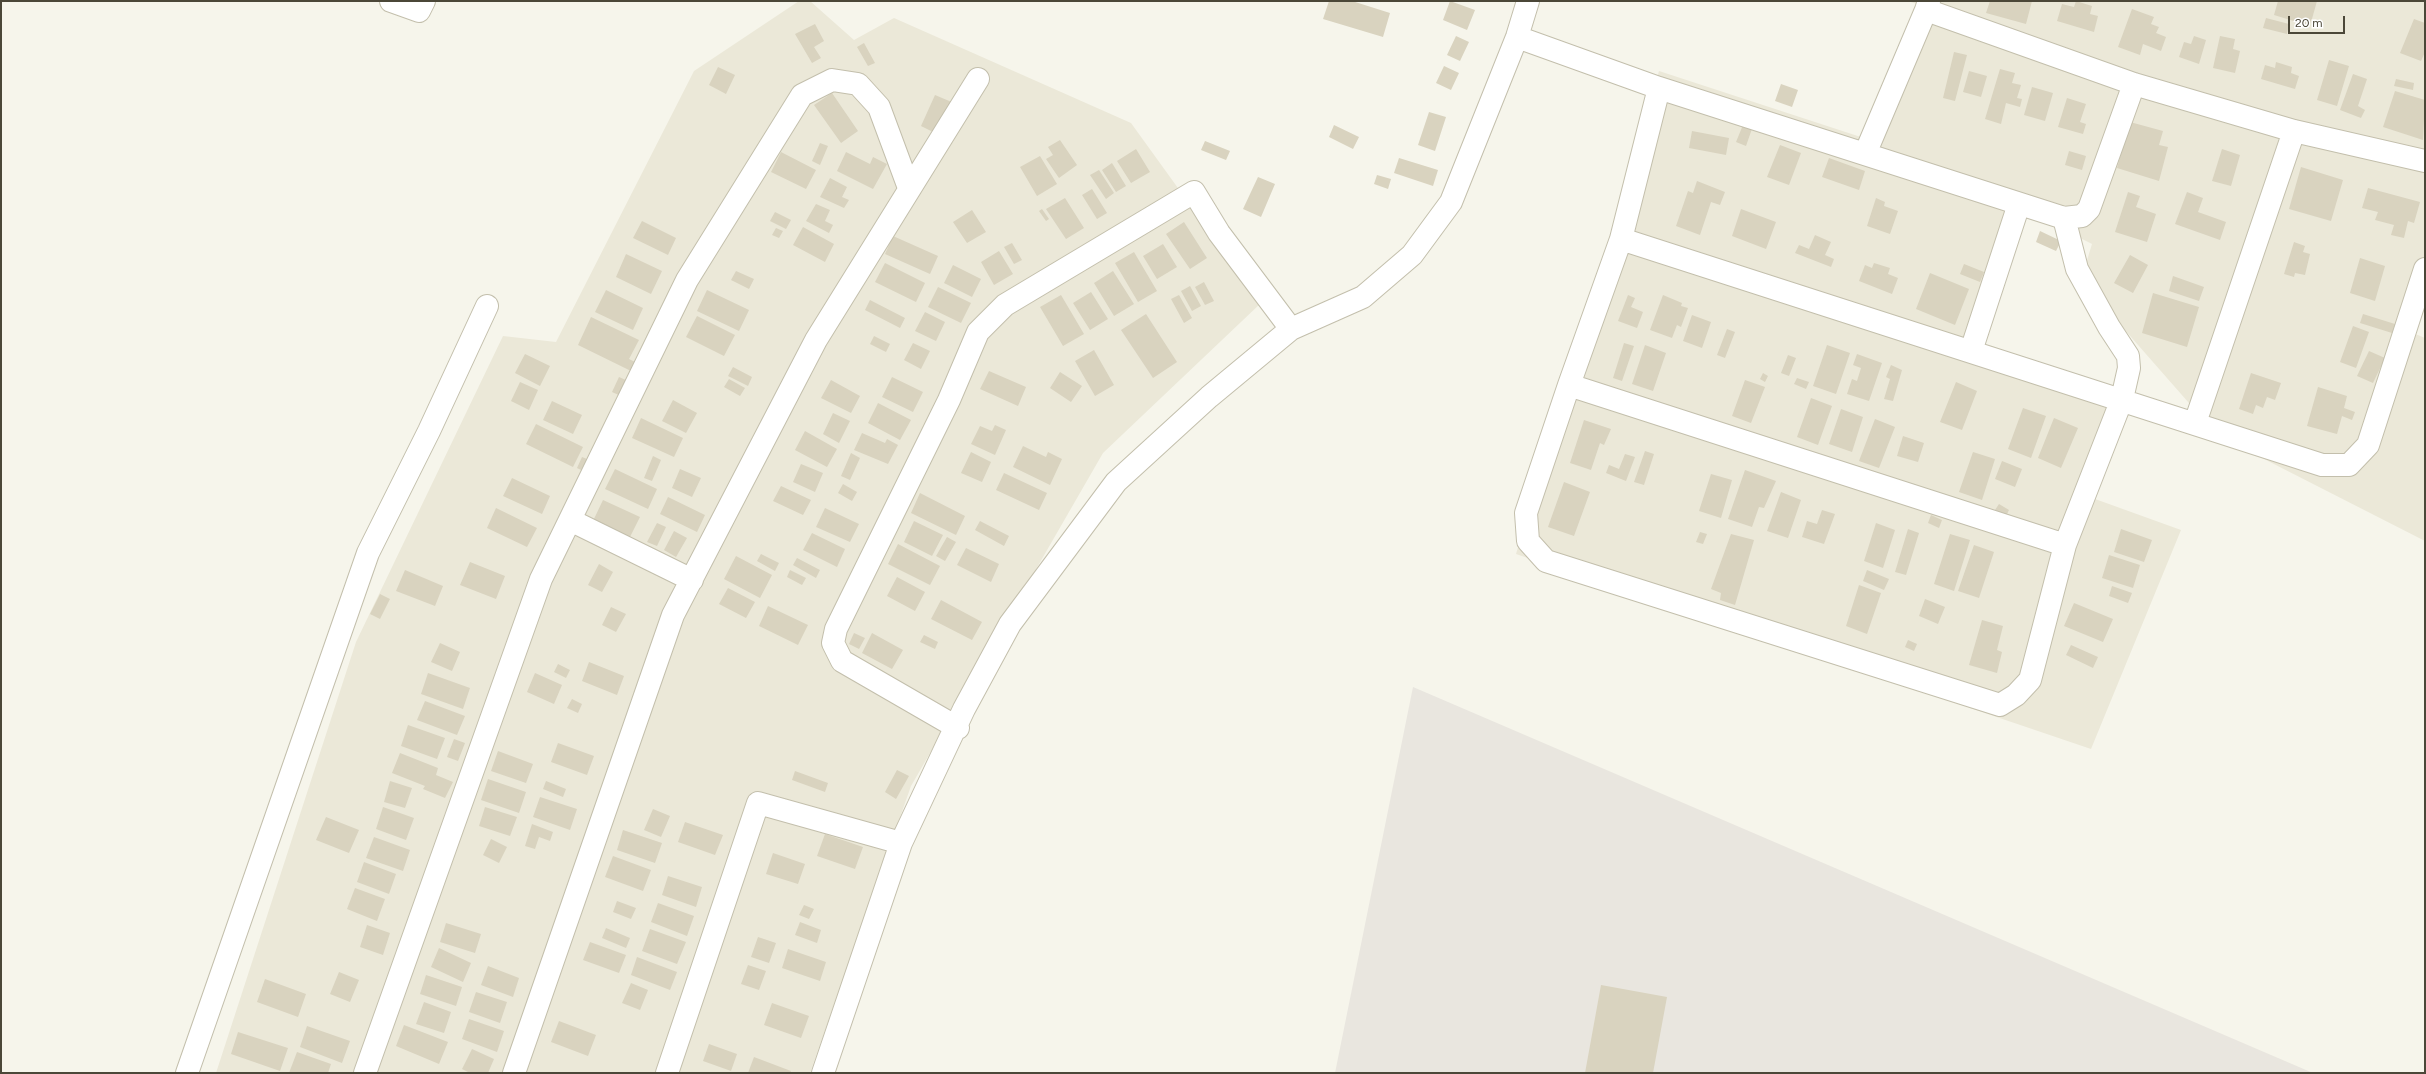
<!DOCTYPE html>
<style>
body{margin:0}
#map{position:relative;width:2426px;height:1074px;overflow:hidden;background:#f6f5eb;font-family:Figtree,sans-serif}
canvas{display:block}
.frame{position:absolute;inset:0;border:2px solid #4b4738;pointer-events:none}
.scale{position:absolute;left:2288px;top:16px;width:57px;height:18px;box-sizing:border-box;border:2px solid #4b4738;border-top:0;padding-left:5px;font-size:12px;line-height:14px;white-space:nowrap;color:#4b4738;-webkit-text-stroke:3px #fff;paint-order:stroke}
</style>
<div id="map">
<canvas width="2426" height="1074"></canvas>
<div class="frame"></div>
<div class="scale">20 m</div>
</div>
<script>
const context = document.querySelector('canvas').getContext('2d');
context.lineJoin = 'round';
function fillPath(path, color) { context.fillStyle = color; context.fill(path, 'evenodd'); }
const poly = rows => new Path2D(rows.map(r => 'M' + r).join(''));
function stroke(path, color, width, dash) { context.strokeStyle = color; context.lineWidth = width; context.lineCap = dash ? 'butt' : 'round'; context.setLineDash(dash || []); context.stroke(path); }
fillPath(poly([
 [799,1,810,1,854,40,894,18,1131,123,1261,303,1103,453,911,786,810,1073,216,1073,356,642,503,336,556,342,694,71],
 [1907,1,2425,1,2425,303,2413,333,2425,338,2425,541,2217,435,2081,280,2092,244,2016,206,1965,353,2114,406,2084,495,2181,530,2091,749,1516,554,1659,71,1873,141,1925,6]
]), '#ebe8d8');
fillPath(poly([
 [1413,687,2313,1073,1335,1073]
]), '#e9e6df');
fillPath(poly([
 [1329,1,1352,1,1390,13,1383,37,1323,19],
 [1450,1,1475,10,1467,30,1443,20],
 [1990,1,2032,1,2026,24,1986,13],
 [2076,1,2092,6,2090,14,2098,16,2094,32,2057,21,2062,4,2074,7],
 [2278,1,2317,1,2310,26,2274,15],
 [2132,9,2154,17,2151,24,2159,27,2156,33,2166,37,2161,51,2143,44,2140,55,2118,47],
 [2266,18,2289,24,2287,34,2263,28],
 [2414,19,2425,23,2425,52,2421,61,2400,53],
 [815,24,824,41,814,47,821,58,812,63,795,34],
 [1456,36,1469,42,1460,61,1447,55],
 [2194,36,2206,40,2199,64,2179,57,2184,42,2191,44],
 [2220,36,2235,39,2233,49,2240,51,2235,73,2213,68],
 [864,43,875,63,868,66,857,47],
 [1954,52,1967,55,1955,101,1943,98],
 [2329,60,2349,66,2337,106,2317,100],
 [2276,62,2292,67,2291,73,2299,76,2295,89,2261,79,2265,65,2275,68],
 [1444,66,1459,73,1451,90,1436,83],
 [718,67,735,75,726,94,709,85],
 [2000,69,2015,73,2012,83,2021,85,2017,98,2022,99,2020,107,2006,103,2001,124,1985,119],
 [1969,71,1987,76,1981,97,1963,92],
 [2353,74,2367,79,2358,106,2365,110,2361,118,2340,110],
 [2396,79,2414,83,2413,90,2394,86],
 [1781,84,1798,90,1792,107,1775,101],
 [2032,87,2053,93,2045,121,2024,115],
 [2395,91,2425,100,2423,140,2383,127],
 [832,93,858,131,841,143,814,105],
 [935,95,954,103,939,135,921,126],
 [2067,98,2086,104,2080,122,2086,124,2083,134,2058,127],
 [1429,112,1446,117,1435,151,1418,145],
 [1745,120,1754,123,1746,146,1736,142],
 [2130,122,2163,131,2159,145,2168,147,2159,181,2117,168],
 [1334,125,1359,137,1353,149,1329,137],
 [1692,131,1729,138,1726,155,1689,148],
 [1060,140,1077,165,1059,178,1046,159,1053,155,1048,147],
 [1205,141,1230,151,1226,160,1201,150],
 [820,143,828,146,820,165,812,161],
 [1780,145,1801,153,1789,185,1767,177],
 [1136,149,1150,172,1131,183,1117,161],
 [2222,149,2240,155,2231,186,2212,181],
 [2069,151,2086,156,2082,170,2065,165],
 [781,152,816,170,806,189,771,172],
 [846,152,870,164,873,157,887,164,873,189,837,171],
 [1040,156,1057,184,1037,196,1020,167],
 [1399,158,1438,170,1433,186,1394,173],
 [1829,158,1865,171,1859,190,1822,177],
 [1112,163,1126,186,1116,192,1102,170],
 [2301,167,2343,180,2331,221,2289,209],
 [1099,170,1114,193,1106,199,1090,175],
 [1377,175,1391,179,1388,189,1374,184],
 [1258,177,1275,184,1261,217,1243,209],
 [830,178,847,187,842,197,849,200,844,208,820,197],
 [1697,181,1725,192,1720,205,1711,202,1700,235,1676,226,1688,191,1693,193],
 [2368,188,2420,202,2414,223,2408,221,2404,238,2391,235,2394,225,2375,220,2378,212,2362,208],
 [1092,189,1107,213,1097,219,1082,195],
 [2128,192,2140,196,2136,207,2156,214,2147,242,2115,232],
 [2187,192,2203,198,2198,212,2226,222,2220,240,2175,224],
 [1065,198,1084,228,1066,239,1046,209],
 [1876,198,1885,202,1884,206,1898,211,1890,234,1867,226],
 [816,204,830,210,825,221,833,225,829,233,806,221],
 [1042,209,1049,219,1046,221,1039,211],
 [1741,209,1776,222,1766,249,1732,236],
 [972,210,986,232,967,243,953,222],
 [775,212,791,220,786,229,770,221],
 [642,221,676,238,668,255,633,238],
 [1184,222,1207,258,1190,269,1166,234],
 [803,227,834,244,825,262,793,245],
 [776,228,783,231,779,238,772,235],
 [2040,231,2061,241,2056,251,2036,242],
 [1815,235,1831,242,1825,255,1834,259,1831,267,1795,253,1799,245,1809,249],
 [893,236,938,256,930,274,885,254],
 [2294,242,2305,246,2303,252,2310,254,2305,275,2295,273,2294,277,2284,274],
 [1012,243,1022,260,1014,264,1004,247],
 [1163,244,1177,267,1157,279,1143,256],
 [999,251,1013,274,994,285,981,262],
 [1134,252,1157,291,1138,302,1115,263],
 [626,254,662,271,651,294,616,277],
 [2130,255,2148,265,2133,293,2114,283],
 [2360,258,2385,266,2375,301,2350,293],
 [885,263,925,283,916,302,875,282],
 [1874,263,1890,268,1888,274,1898,278,1892,294,1859,281,1865,265,1872,268],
 [1964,264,1984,272,1980,282,1960,274],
 [953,265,981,279,972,297,944,283],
 [736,271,754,279,749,289,731,280],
 [1113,271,1134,304,1114,316,1094,283],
 [1930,273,1969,289,1955,325,1916,309],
 [2173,276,2204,287,2199,301,2169,291],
 [1204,282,1214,301,1205,305,1195,287],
 [1190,286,1201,306,1192,311,1181,291],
 [938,287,971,303,961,323,928,307],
 [606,290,643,308,633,330,595,312],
 [707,290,749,310,739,331,697,311],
 [1091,292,1108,319,1090,330,1073,303],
 [2153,293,2199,307,2187,347,2142,333],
 [1061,295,1084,334,1063,346,1040,307],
 [1179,295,1192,318,1184,323,1171,299],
 [1628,295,1635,298,1631,307,1643,312,1637,328,1618,321],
 [1663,295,1682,303,1681,306,1688,308,1681,327,1677,325,1672,338,1650,330],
 [870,300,905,318,900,328,865,310],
 [925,312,945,322,936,341,915,331],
 [1146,314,1177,362,1153,378,1121,330],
 [2363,314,2395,324,2392,333,2360,323],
 [1692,315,1711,322,1702,348,1683,341],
 [697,316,735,335,724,356,686,337],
 [591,317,639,340,629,359,635,362,631,371,578,345],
 [2353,326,2369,332,2356,368,2340,362],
 [1727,329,1735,332,1725,358,1717,355],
 [874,336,890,344,886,352,870,344],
 [913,343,930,351,921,369,904,360],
 [1624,343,1634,346,1622,381,1613,378],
 [1645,345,1666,353,1653,391,1632,384],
 [1827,345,1850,353,1836,394,1813,386],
 [1094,350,1114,385,1095,396,1075,361],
 [2369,351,2385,358,2373,383,2357,376],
 [525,354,550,366,540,386,515,373],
 [1857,354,1882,363,1869,401,1847,394,1852,379,1857,381,1861,368,1853,365],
 [1788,355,1796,358,1789,376,1781,373],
 [1891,365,1902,370,1893,401,1884,399,1890,379,1886,377],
 [733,367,752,377,748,386,728,376],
 [989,371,1026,387,1018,406,980,389],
 [1060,372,1082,386,1071,402,1050,388],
 [1763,373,1768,376,1765,382,1760,379],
 [2251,373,2281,383,2275,400,2267,397,2263,408,2256,405,2253,414,2239,409],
 [619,377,628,381,621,396,612,392],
 [892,377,923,392,913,412,882,397],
 [1797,378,1809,382,1806,389,1794,384],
 [729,379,745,388,740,396,724,387],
 [831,380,860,396,851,413,821,398],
 [1745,380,1765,387,1751,423,1732,416],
 [520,382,538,390,529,410,511,401],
 [1956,382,1977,391,1962,430,1940,422],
 [2318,387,2347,396,2344,408,2355,412,2352,420,2342,416,2337,434,2307,426],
 [1811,398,1832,406,1818,445,1797,437],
 [673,400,697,413,686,433,662,421],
 [552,401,582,415,573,434,543,420],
 [878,403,911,420,900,440,868,423],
 [2023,408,2046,416,2031,458,2008,449],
 [1841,409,1863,417,1852,452,1829,444],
 [833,413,850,421,839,443,823,434],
 [641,418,683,438,674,457,632,438],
 [2054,418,2078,428,2061,468,2038,458],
 [1875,419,1895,427,1879,468,1859,461],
 [1584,420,1611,429,1604,445,1600,443,1591,470,1570,463],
 [536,424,583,447,573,467,526,444],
 [995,425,1006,430,995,455,971,444,980,426,992,431],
 [805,431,837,449,827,467,795,450],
 [862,433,885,443,887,439,898,445,888,464,854,450],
 [1903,436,1924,443,1918,462,1897,456],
 [1023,446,1046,457,1048,452,1062,459,1050,485,1013,467],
 [1645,451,1654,454,1644,485,1634,482],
 [971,452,991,462,982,482,961,473],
 [1973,452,1995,459,1982,500,1959,492],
 [851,453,860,458,850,480,841,476],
 [1625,454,1635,457,1626,481,1606,473,1609,465,1619,469],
 [653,456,661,460,652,481,644,478],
 [582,457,587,459,581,470,577,468],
 [2002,461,2022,469,2015,487,1995,479],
 [801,464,823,473,815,492,793,482],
 [615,469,657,489,648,509,605,489],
 [680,469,701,478,692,497,672,488],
 [1745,470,1776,481,1764,508,1759,507,1752,527,1728,519],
 [1004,473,1047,493,1039,510,996,490],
 [1711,474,1732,480,1721,518,1699,511],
 [512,478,550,496,542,514,503,496],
 [1564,482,1590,492,1574,536,1548,527],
 [843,484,857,492,852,501,838,493],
 [781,486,811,500,803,515,773,501],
 [1781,492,1801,500,1788,538,1767,531],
 [920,493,965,516,956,535,911,513],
 [668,497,705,515,697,532,660,514],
 [603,500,640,517,629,539,593,521],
 [1999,504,2009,510,2006,516,1995,510],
 [496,508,537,528,527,547,487,528],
 [825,508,859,524,850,542,816,527],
 [1822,510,1835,514,1824,544,1802,537,1807,521,1817,524],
 [1931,515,1942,520,1939,528,1928,523],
 [914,521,943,535,932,556,904,542],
 [980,521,1009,536,1004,546,975,530],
 [657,523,666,527,657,546,647,542],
 [1876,523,1895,530,1883,568,1864,561],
 [1908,529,1919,533,1906,575,1895,572],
 [2121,529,2152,540,2144,562,2114,552],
 [674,531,687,538,676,557,664,550],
 [1700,532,1707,534,1703,544,1696,542],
 [812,533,845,549,837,567,803,550],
 [1731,534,1754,540,1735,605,1720,600,1721,593,1711,589],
 [1950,534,1970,540,1954,591,1934,584],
 [947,537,956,542,945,561,936,556],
 [898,544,940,566,930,585,888,564],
 [1974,545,1994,552,1979,598,1958,591],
 [966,548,999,564,991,582,957,565],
 [761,554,779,563,775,571,757,561],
 [2109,555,2140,565,2133,588,2102,578],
 [736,556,772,575,760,598,724,579],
 [797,558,820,570,816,578,793,565],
 [470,562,505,576,496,599,460,585],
 [599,564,613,572,602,592,588,585],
 [405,570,443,586,435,606,396,591],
 [790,570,806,578,802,585,787,577],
 [1867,570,1889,579,1884,590,1863,581],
 [897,577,925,592,915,611,887,596],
 [1859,585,1881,593,1867,634,1846,626],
 [2112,586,2132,593,2128,603,2109,596],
 [728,588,755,602,746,618,719,604],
 [380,594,390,599,380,619,370,614],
 [1925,599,1945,607,1938,624,1919,616],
 [941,600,982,622,972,640,931,619],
 [2074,603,2113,619,2103,642,2064,626],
 [768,606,808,625,798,645,759,626],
 [611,607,626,614,616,632,602,625],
 [1982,620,2003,626,1997,650,2002,652,1997,673,1969,665],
 [854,633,865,638,859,649,849,644],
 [872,633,903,650,892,669,862,653],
 [924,635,938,642,935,649,920,642],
 [1908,640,1917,644,1914,651,1905,647],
 [440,643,460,652,452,671,431,662],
 [2071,645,2098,657,2093,668,2066,655],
 [589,662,624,676,617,695,582,681],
 [558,664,570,670,566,678,554,672],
 [428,673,470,688,463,709,421,694],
 [535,673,562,685,554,704,527,692],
 [572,699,582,704,578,713,567,708],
 [425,701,465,716,457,735,417,720],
 [408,725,445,738,437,759,401,746],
 [454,739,465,743,458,761,447,757],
 [558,743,594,756,587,775,551,762],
 [498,751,533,764,526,783,491,771],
 [400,753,438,768,436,775,453,782,445,798,423,789,425,786,392,773],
 [897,770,909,776,896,799,885,792],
 [795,771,828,783,825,792,792,780],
 [488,779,526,792,519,813,481,800],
 [390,781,412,788,405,808,384,802],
 [546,781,566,789,563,797,543,789],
 [540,797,577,809,570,830,533,817],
 [383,807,414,818,406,840,376,829],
 [485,807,517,817,510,836,479,826],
 [653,809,670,816,661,837,644,830],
 [326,817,359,830,349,853,316,840],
 [685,822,723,835,715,855,678,842],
 [532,824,553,832,550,841,539,837,535,849,525,846],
 [623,830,662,843,655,863,617,850],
 [825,834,863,847,855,869,817,856],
 [374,837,410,850,403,871,366,858],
 [491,839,507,847,499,863,483,855],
 [773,853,805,864,798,884,766,874],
 [613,856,651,870,643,891,605,877],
 [364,862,396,874,389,894,357,882],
 [668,876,702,887,696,907,662,895],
 [355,888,385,899,377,921,347,909],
 [617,901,636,908,631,919,613,912],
 [658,903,694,916,687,936,651,922],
 [804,905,814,909,809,919,799,915],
 [800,922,821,930,817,943,795,935],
 [446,923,481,934,475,953,440,942],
 [367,925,390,933,383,955,360,947],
 [606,928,630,938,626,948,602,938],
 [650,929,686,942,677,964,642,951],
 [758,937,776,943,769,963,751,957],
 [590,942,626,955,619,973,583,960],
 [439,948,471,963,463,982,431,967],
 [788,949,826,962,820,981,782,968],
 [637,957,677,972,670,990,631,975],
 [748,965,766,971,759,990,741,984],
 [488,966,519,978,513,997,481,985],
 [339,972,359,980,350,1002,330,994],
 [426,975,462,987,456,1006,420,994],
 [265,979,306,994,298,1017,257,1002],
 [631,983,648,990,640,1010,622,1003],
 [1601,985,1667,997,1653,1073,1585,1073],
 [476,992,507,1002,500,1023,469,1012],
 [424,1002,451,1012,444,1033,416,1024],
 [772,1003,809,1016,801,1038,764,1025],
 [469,1019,504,1031,497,1052,462,1039],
 [559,1021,596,1035,588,1056,551,1042],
 [404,1025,448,1042,439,1064,396,1046],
 [307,1026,350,1041,342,1063,300,1047],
 [238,1032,288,1048,280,1071,231,1054],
 [709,1044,737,1054,731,1071,703,1061],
 [472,1049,494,1059,488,1073,470,1073,462,1069],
 [297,1052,331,1064,328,1073,289,1073],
 [754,1057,791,1071,790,1073,748,1073]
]), '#d9d3bf');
const minor = poly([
 [391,1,419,11,424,1],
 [1929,1,1926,10,2134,84,2294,131,2425,161],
 [1517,37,1659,88,2064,218,2082,216,2089,209,2134,84],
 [1659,88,1621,239,2322,465,2349,465,2368,445,2425,269],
 [1865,154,1926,10],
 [2064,218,2077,269,2109,327,2128,356,2129,368,2122,399,2065,545],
 [1971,351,2019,204],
 [1569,385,2065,545,2030,680,2016,695,2000,705,1546,561,1528,541,1526,513,1569,385,1621,239],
 [2195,423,2294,131],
 [570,520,692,580],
 [958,728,842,661,833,643,836,629,949,400,978,332,1005,305,1194,192,1219,233,1291,329],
 [187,1073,368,553,429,431,487,306],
 [365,1073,541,579,687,280,802,95,832,80,858,84,879,107,909,188],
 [514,1073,673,615,816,340,978,79],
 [667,1073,758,803,901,843],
 [823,1073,901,843,964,709,1010,624,1116,482,1209,397,1291,329,1363,297,1412,255,1451,202,1517,37,1528,1]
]);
stroke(minor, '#c3bfac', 24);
stroke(minor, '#fff', 22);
</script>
